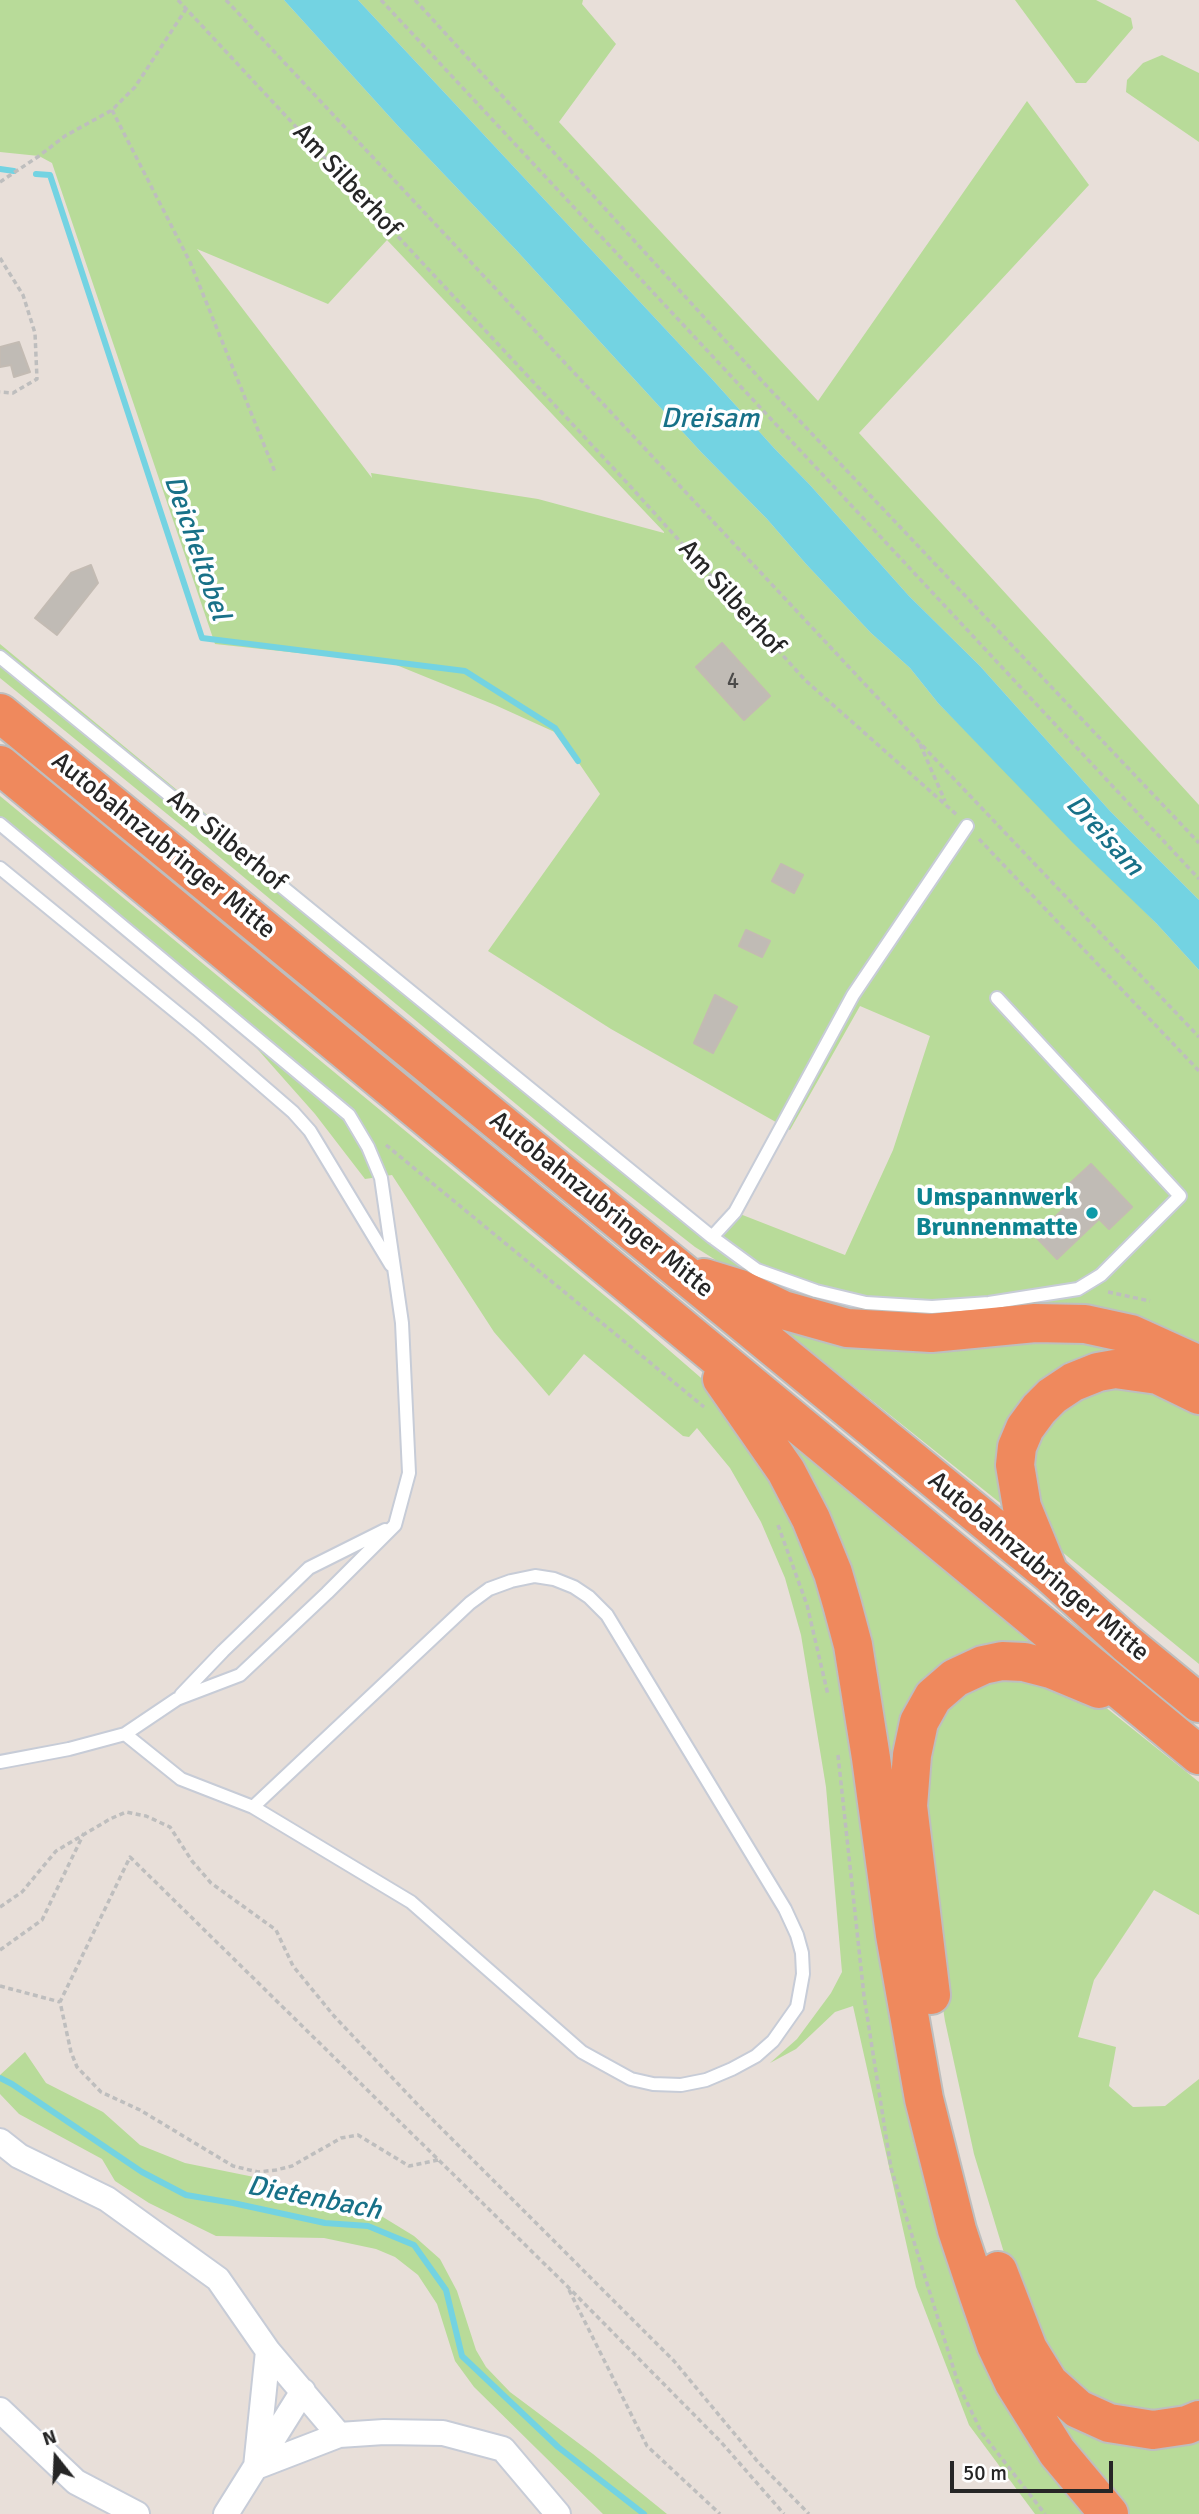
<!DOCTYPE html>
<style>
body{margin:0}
#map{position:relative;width:1199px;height:2514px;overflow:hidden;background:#e8dfd9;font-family:Signika,sans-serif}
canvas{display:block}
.north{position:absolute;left:21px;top:2423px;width:70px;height:70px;-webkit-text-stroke:5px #fff;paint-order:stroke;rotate:342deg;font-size:19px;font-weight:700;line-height:28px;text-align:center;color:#262626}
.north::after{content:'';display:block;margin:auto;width:24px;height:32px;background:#262626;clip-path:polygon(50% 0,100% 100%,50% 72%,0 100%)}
.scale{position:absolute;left:950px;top:2461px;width:163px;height:32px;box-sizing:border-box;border:4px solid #262626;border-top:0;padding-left:9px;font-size:21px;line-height:24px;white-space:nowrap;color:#262626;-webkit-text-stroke:5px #fff;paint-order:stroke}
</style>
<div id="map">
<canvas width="1199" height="2514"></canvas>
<div class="north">N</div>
<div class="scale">50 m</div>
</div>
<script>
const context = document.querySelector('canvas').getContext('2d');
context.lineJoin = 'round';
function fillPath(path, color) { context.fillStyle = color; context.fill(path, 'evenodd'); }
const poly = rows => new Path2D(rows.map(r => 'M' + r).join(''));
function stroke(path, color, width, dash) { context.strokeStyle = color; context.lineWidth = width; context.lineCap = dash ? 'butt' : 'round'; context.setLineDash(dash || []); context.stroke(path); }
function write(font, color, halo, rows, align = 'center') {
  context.font = font + ' Signika,sans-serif'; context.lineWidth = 7; context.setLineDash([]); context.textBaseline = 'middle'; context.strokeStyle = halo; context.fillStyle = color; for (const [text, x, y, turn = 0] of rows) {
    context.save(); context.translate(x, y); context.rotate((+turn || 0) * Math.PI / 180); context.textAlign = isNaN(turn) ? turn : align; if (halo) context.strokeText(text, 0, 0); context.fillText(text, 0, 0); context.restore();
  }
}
fillPath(poly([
 [0,0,284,0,398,126,517,251,701,452,767,519,806,564,871,633,910,668,938,703,1156,923,1199,970,1199,1358,1144,1330,853,1318,757,1286,695,1247,570,1149,204,844,0,678,0,644,719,1237,740,1214,845,1255,893,1150,930,1036,860,1006,790,1130,611,1029,488,951,600,794,559,734,495,705,379,658,345,658,215,644,52,163,39,156,0,152],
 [387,240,664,532,664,533,538,499,371,473,372,478,197,249,328,304],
 [358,0,583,0,582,4,616,44,559,122,818,401,1027,101,1089,185,859,433,1199,805,1199,900,1110,811,980,666,909,596,810,485,774,448,712,379],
 [1015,0,1096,0,1131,18,1133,28,1086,83,1076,83],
 [1162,55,1199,73,1199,142,1126,92,1127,80,1143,63],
 [0,796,633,1319,715,1390,798,1512,854,1718,889,2017,914,2144,962,2290,1096,2514,1035,2514,969,2425,916,2287,853,2006,835,2012,796,2049,770,2063,797,2039,831,1993,842,1972,826,1787,801,1635,785,1578,761,1522,730,1468,697,1428,689,1437,683,1436,584,1354,549,1396,494,1332,392,1175,365,1179,315,1114,198,982,0,818],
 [766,1316,1030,1333,1146,1349,1058,1378,1014,1514],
 [1161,1384,1199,1404,1199,1664,1061,1551,1038,1515,1031,1442,1079,1389],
 [781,1433,1039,1650,1017,1649,994,1652,960,1665,927,1696,913,1720,904,1745,901,1772,902,1806,905,1860,920,1993,949,2137,972,2220,993,2281,1023,2356,1047,2389,1068,2410,1086,2421,1112,2432,1135,2436,1168,2436,1199,2431,1199,2514,1128,2514,1050,2419,1016,2360,1004,2334,963,2219,942,2140,925,2061,909,1957,877,1696,860,1625,825,1518],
 [997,1670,1099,1702,1199,1782,1199,1915,1154,1890,1094,1980,1078,2037,1116,2047,1109,2086,1133,2107,1165,2106,1199,2079,1199,2406,1149,2414,1099,2405,1055,2371,1012,2279,974,2154,945,2021,928,1910,921,1773,947,1700],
 [25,2052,46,2083,103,2112,140,2145,185,2163,259,2178,298,2191,325,2208,378,2214,414,2236,440,2259,457,2291,476,2350,486,2367,510,2392,593,2454,667,2514,603,2514,474,2387,455,2361,437,2304,418,2275,395,2257,376,2249,324,2238,216,2236,149,2203,115,2181,102,2159,19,2114,0,2094,0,2075]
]), '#b8db99');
fillPath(poly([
 [284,0,358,0,712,379,774,448,810,485,909,596,980,666,1110,811,1199,900,1199,970,1156,923,1073,843,938,703,910,668,871,633,806,564,767,519,701,452,517,251,398,126]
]), '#73d3e2');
stroke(poly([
 [0,169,14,171],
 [36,174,50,175,202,638,465,671,555,728,578,761],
 [0,2078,12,2084,142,2172,186,2195,233,2203,325,2223,368,2226,414,2245,446,2290,462,2356,558,2447,644,2514]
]), '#73d3e2', 6);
const building = poly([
 [19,342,30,372,14,377,11,365,0,367,0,347,19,342],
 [91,565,98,583,57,635,35,618,71,573,91,565],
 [722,643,770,696,744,720,696,667,722,643],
 [781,864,803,875,794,893,772,881,781,864],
 [746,930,770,941,762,957,739,946,746,930],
 [715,995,737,1007,713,1053,694,1043,715,995],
 [1091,1164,1132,1207,1109,1229,1099,1219,1057,1259,1035,1236,1077,1196,1067,1186,1091,1164]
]);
fillPath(building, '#c0bbb5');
stroke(building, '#c3bbb3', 2);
const lane = poly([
 [0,657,712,1237,757,1270,816,1291,866,1303,932,1307,989,1303,1078,1289,1101,1275,1180,1196,997,998],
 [0,824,349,1115,368,1147,381,1178,402,1323,409,1473,395,1525,327,1593,240,1675,177,1699,125,1734,69,1749,0,1762],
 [0,868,197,1029,293,1112,310,1131,391,1265],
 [712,1237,735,1212,853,995,967,826],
 [181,1695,223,1651,309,1568,385,1530],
 [125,1734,181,1779,253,1807,411,1902,582,2052,631,2079,653,2084,681,2085,706,2080,732,2069,756,2056,773,2041,797,2007,803,1974,802,1953,797,1935,785,1909,607,1615,589,1597,574,1587,554,1579,535,1576,511,1581,489,1589,470,1603,253,1807]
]);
const street = poly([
 [0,2141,19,2156,107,2199,218,2279,268,2351],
 [268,2351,339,2435,256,2467,268,2351],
 [0,2410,76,2482,137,2514],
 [339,2435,384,2432,443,2433,503,2449,558,2514],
 [226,2514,303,2391]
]);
const highway = poly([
 [0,713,1049,1573,1126,1643,1199,1703],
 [0,765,1199,1755],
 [704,1278,740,1289,783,1310,847,1328,931,1333,1035,1323,1085,1324,1131,1334,1199,1365],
 [722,1379,786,1471,811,1519,833,1573,842,1604,853,1645,871,1758,895,1935,924,2099,957,2230,979,2296,996,2345,1014,2383,1057,2452,1109,2514],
 [1047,1568,1022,1507,1015,1465,1017,1447,1025,1428,1039,1409,1052,1396,1073,1382,1098,1372,1115,1369,1158,1375,1199,1395],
 [931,1995,908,1806,912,1755,919,1722,933,1697,955,1678,983,1665,1002,1661,1024,1662,1051,1669,1099,1689],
 [998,2271,1028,2349,1049,2383,1078,2409,1109,2423,1153,2430,1187,2425,1199,2420]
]);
stroke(lane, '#c7ccd7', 16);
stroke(street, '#c7ccd7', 28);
stroke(highway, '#bebebe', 42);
stroke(poly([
 [178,0,630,486,805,680,957,815],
 [226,0,919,742,1199,1037],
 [381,0,1199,879],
 [415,0,763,382,1199,843],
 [112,110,190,262,275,472],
 [0,182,39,156,65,136,112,110,135,87,186,9],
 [0,258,23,295,35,333,37,379,13,393,0,392],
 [920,744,945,801],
 [979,839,1199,1071],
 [386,1145,704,1407],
 [1108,1292,1150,1301],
 [778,1525,807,1605,828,1695],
 [838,1755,864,1996,891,2168,959,2386,982,2433,1045,2514],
 [0,1907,22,1892,56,1851,110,1819,126,1812,146,1816,170,1827,192,1861,211,1883,276,1930,293,1966,334,2016,418,2105,674,2361,758,2462,809,2514],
 [0,1950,42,1920,84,1833],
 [0,1986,60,2002],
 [438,2160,409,2166,358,2135,341,2138,292,2166,276,2170,258,2172,233,2166,140,2110,101,2092,77,2067,71,2052,60,2002,130,1857,566,2285,721,2442,784,2514],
 [569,2290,647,2446,720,2514]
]), '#bebebe', 3.5, [5, 3.5]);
stroke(lane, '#fff', 12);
stroke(street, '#fff', 24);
stroke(highway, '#ef895d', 38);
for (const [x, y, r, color] of [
 [1092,1213,7,"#0f9aa8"]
]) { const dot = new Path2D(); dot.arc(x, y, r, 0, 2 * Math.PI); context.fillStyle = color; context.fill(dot); stroke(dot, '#fff', 2.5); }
write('23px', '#4c4b4a', null, [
 ["4",733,682]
]);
write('26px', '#262626', '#fff', [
 ["Am Silberhof",346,181,47],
 ["Am Silberhof",731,598,48],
 ["Am Silberhof",226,841,39],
 ["Autobahnzubringer Mitte",163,846,39],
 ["Autobahnzubringer Mitte",601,1205,39],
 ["Autobahnzubringer Mitte",1038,1567,40]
]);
write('bold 26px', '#0d838f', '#fff', [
 ["Umspannwerk",1078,1198],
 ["Brunnenmatte",1078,1228]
], 'right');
write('italic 28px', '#187188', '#fff', [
 ["Dreisam",710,420],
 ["Deicheltobel",196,548,71],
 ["Dreisam",1104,836,47],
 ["Dietenbach",314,2199,11]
]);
</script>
